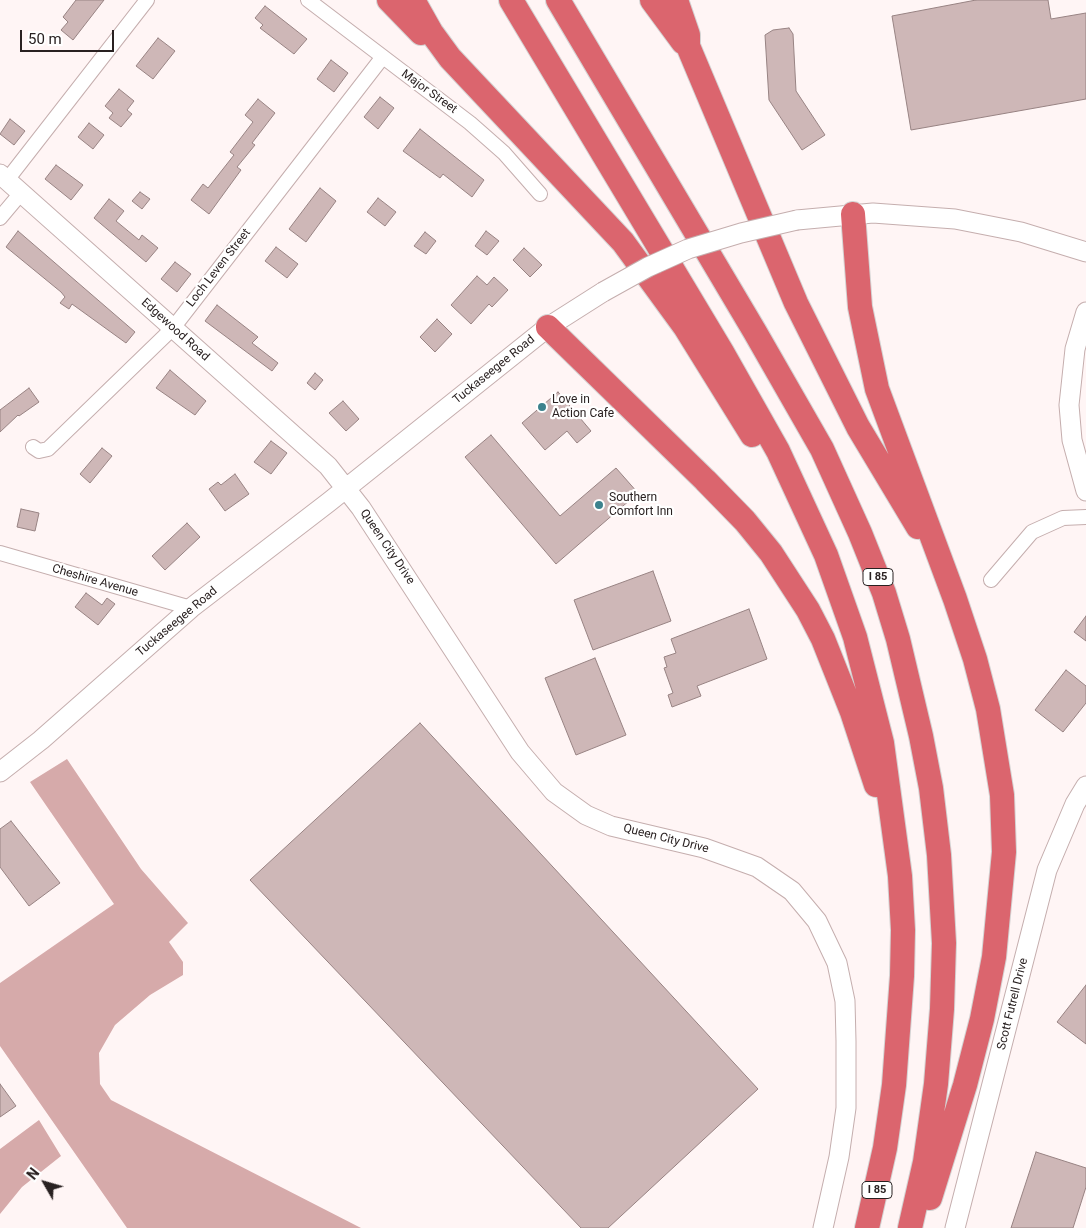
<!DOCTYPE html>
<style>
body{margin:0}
#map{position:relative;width:1086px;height:1228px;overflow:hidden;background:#fff5f5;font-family:Roboto,sans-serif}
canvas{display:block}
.north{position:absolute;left:20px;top:1158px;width:50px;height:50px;-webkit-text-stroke:4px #fff;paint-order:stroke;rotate:308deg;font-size:14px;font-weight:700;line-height:20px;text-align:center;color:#292121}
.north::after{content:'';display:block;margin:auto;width:18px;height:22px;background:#292121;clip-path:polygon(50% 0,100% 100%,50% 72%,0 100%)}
.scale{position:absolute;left:20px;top:30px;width:94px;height:22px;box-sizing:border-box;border:2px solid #292121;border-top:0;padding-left:6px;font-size:15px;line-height:18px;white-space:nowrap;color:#292121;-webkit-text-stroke:4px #fff;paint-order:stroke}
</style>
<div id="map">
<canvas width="1086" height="1228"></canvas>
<div class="north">N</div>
<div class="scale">50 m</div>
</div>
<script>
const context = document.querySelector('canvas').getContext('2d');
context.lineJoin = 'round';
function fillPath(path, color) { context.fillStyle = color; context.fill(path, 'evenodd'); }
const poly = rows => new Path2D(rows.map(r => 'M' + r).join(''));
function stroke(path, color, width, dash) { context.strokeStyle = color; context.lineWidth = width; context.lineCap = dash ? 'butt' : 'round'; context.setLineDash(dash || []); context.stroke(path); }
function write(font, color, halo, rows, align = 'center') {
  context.font = font + ' Roboto,sans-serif'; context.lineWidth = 4.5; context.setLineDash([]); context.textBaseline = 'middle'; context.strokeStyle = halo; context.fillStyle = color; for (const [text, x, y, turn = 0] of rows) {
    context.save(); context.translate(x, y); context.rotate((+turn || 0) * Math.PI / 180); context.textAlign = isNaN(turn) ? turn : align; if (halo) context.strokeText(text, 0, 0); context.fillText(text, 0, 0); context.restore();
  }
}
fillPath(poly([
 [67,759,141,869,188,923,169,942,183,962,183,975,150,995,115,1025,99,1053,100,1084,111,1100,361,1228,127,1228,0,1046,0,983,114,904,30,782],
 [39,1120,61,1156,22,1187,0,1214,0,1149]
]), '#d6aaaa');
const building = poly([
 [76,0,104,0,73,40,61,30,68,22,63,17,76,0],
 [976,0,1048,0,1051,19,1086,13,1086,99,911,130,892,16,976,0],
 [265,6,307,39,294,54,260,28,263,25,255,18,265,6],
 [789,28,793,34,796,91,825,135,802,150,769,100,765,35,773,30,789,28],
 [158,38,175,51,153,79,136,66,158,38],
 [331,60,348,73,334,92,317,79,331,60],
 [119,89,134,101,127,110,132,114,121,127,109,118,113,113,105,106,119,89],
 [380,97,394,108,378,129,364,117,380,97],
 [258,99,275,113,252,143,255,145,237,167,241,170,209,214,191,200,203,184,208,188,234,155,230,152,253,122,245,115,258,99],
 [10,119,25,131,14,145,0,134,10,119],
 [89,123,104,135,93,149,78,137,89,123],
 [420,129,484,180,472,197,443,174,440,178,403,151,420,129],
 [56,165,83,185,71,200,45,179,56,165],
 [320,188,336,201,306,242,289,229,320,188],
 [140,192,150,199,142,209,132,201,140,192],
 [378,198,396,212,385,226,367,212,378,198],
 [109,199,124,211,116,221,139,240,142,235,158,248,146,262,94,218,109,199],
 [18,231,135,332,126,343,72,304,69,309,60,303,65,297,61,292,6,247,18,231],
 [486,231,499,241,487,255,475,246,486,231],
 [425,232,436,241,426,254,414,246,425,232],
 [276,247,298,264,287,278,265,261,276,247],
 [524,248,542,265,530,277,513,260,524,248],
 [175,262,191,274,177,292,161,279,175,262],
 [477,276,487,285,494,277,508,290,492,307,489,304,471,324,451,305,477,276],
 [217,305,258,337,252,343,278,363,272,371,205,321,217,305],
 [437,319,452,334,435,352,420,337,437,319],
 [170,370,206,401,195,415,156,388,170,370],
 [315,373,323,380,315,390,307,383,315,373],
 [29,388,39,402,19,416,18,415,0,432,0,410,29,388],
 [558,392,591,431,577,443,567,431,545,450,522,423,558,392],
 [343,401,359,419,346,431,329,413,343,401],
 [491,435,560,516,616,468,638,493,556,564,465,457,491,435],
 [271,441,287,453,271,474,254,462,271,441],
 [102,448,112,456,90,483,80,474,102,448],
 [235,474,249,494,225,511,209,489,218,482,221,485,235,474],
 [21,509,39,513,35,531,17,527,21,509],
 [187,523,200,537,165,570,152,556,187,523],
 [653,571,671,621,593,650,574,600,653,571],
 [86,593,102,605,107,598,115,604,98,625,75,607,86,593],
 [749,609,767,659,697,686,701,696,672,707,668,695,673,693,664,668,667,667,664,657,676,653,671,639,749,609],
 [1086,616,1086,641,1074,632,1086,616],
 [595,658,626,735,576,755,545,678,595,658],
 [1066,670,1086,686,1086,703,1063,732,1035,710,1066,670],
 [420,723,758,1089,608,1228,581,1228,250,880,420,723],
 [11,821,60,883,29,906,0,867,0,829,11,821],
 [1086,985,1086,1044,1057,1022,1086,985],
 [0,1084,16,1106,0,1117,0,1084],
 [1036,1152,1086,1168,1086,1187,1073,1228,1011,1228,1036,1152]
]);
fillPath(building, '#ceb7b7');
stroke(building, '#988383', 1);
const street = poly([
 [308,0,470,123,504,153,540,194],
 [7,180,147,0],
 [0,218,21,193],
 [33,447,39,451,48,449,173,328,382,58],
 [0,553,191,608],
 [991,580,1032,532,1063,518,1086,517]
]);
const secondary = poly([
 [0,174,328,466,361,508,520,752,554,792,586,815,611,826,704,848,757,867,792,891,817,921,837,963,845,1001,846,1041,846,1108,839,1157,823,1228],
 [797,220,873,213,955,219,1021,232,1086,252],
 [1086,312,1075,349,1069,405,1072,440,1086,491],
 [0,772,41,740,191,608,329,502,548,327,603,292],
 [955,1228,1047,870,1075,804,1086,786]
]);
const highway = poly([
 [389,0,421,33],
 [413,0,431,32,450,58,623,242,685,327,752,435],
 [511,0,722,352,778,451,826,555,855,637,882,743,900,876,903,930,902,976,894,1085,885,1148,867,1228],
 [558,0,755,332,822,449,860,533,884,593,898,639,921,736,931,788,939,855,944,943,942,1009,936,1084,925,1162,910,1228],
 [652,0,683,42],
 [676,0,688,35,688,46,796,303,858,427,918,527],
 [853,214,860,307,877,389,955,599,975,659,988,709,1002,795,1004,852,994,957,982,1019,965,1085,930,1198],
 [548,327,705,480,745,521,771,553,808,610,823,639,852,712,876,785]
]);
stroke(street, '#c5aeae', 16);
stroke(secondary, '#c5aeae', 21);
stroke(highway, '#d4d3d3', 26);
stroke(street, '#fff', 14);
stroke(secondary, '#fff', 19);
stroke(highway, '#db656e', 24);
const secondaryBridge = poly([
 [603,292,648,267,688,249,741,233,797,220]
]);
stroke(secondaryBridge, '#c5aeae', 21, []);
stroke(secondaryBridge, '#fff', 19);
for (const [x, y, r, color] of [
 [542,407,5,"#3c828d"],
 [599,505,5,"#3c828d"]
]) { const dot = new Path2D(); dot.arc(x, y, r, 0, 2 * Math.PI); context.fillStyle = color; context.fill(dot); stroke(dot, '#fff', 2); }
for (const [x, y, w] of [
 [878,577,30],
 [877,1190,30]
]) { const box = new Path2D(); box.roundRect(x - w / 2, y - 8.5, w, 17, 4); context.fillStyle = '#fff'; context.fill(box); stroke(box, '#292121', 1); }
write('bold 11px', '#292121', null, [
 ["I 85",878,577],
 ["I 85",877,1190]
]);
write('12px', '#292121', '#fff', [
 ["Major Street",429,92,36],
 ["Loch Leven Street",219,268,-52],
 ["Edgewood Road",175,330,42],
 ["Tuckaseegee Road",494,370,-39],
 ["Queen City Drive",387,547,56],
 ["Cheshire Avenue",95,581,16],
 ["Tuckaseegee Road",177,622,-40],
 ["Queen City Drive",666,839,14],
 ["Scott Futrell Drive",1013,1004,-76]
]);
write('12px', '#292121', '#fff', [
 ["Love in",552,400],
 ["Action Cafe",552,414],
 ["Southern",609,498],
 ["Comfort Inn",609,512]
], 'left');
</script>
